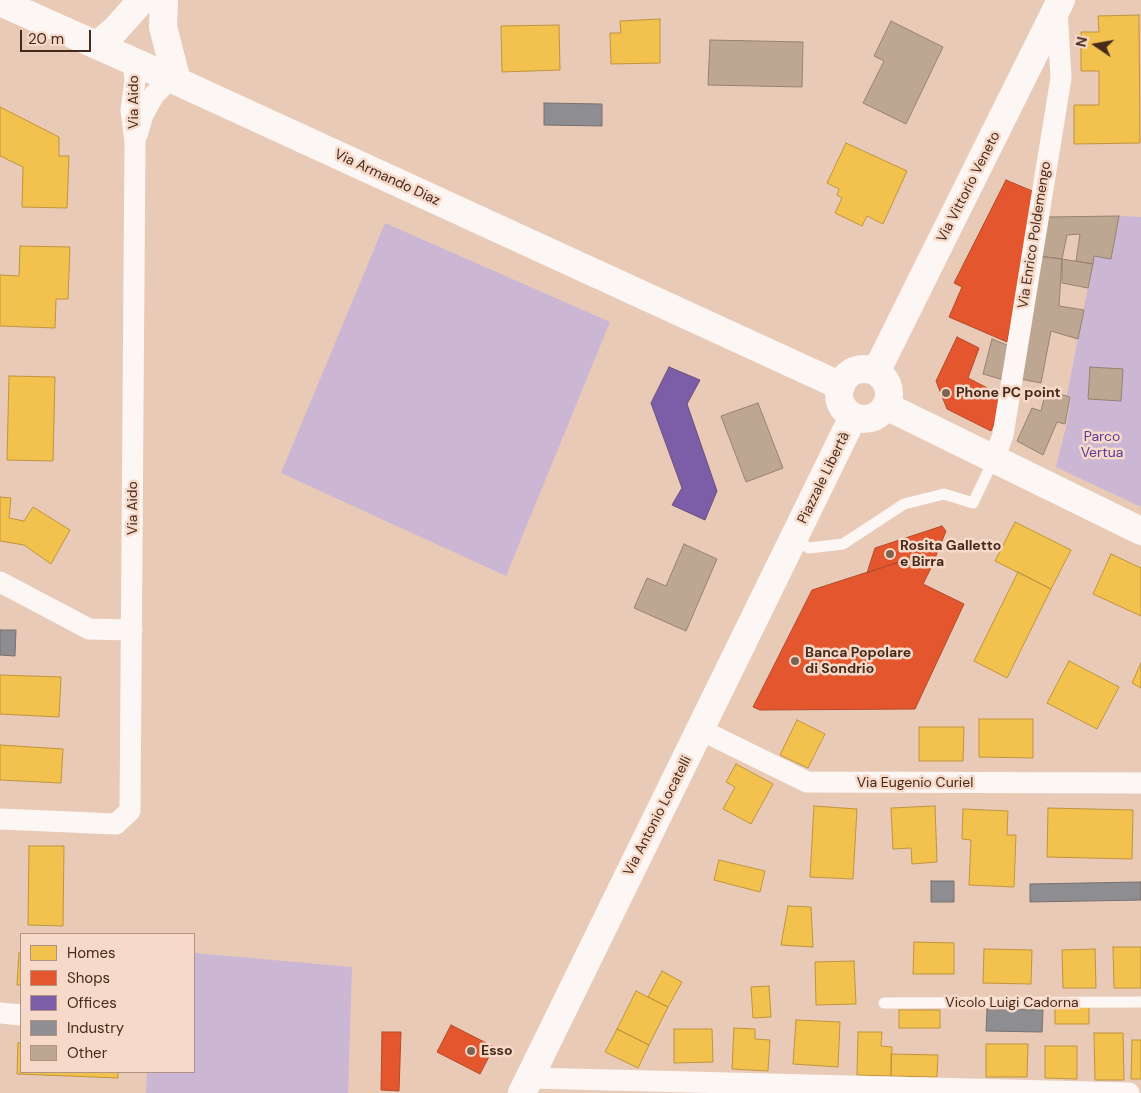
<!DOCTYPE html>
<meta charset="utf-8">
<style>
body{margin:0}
#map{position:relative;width:1141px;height:1093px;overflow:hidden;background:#e8cab7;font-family:"DM Sans",sans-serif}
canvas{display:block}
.legend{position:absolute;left:20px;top:933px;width:175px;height:140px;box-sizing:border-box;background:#f6d9c8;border:1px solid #b09382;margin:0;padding:6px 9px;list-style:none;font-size:15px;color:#472b1a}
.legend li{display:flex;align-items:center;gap:10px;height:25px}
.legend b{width:25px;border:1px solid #b09382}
.north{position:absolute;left:1071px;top:20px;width:50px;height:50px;-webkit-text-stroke:4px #f6d9c8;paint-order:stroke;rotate:282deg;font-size:14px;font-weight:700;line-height:20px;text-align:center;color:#472b1a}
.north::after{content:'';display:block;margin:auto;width:18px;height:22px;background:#472b1a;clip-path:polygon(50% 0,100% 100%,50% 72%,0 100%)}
.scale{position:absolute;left:20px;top:30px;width:71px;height:22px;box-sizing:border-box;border:2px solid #472b1a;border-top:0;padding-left:6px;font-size:15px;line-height:18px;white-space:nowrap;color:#472b1a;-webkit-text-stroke:4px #f6d9c8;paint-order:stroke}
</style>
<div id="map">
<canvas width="1141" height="1093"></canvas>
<ul class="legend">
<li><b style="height:14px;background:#f2c14e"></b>Homes</li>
<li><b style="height:14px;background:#e4572e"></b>Shops</li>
<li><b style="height:14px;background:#7b5ea7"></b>Offices</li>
<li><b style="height:14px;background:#8d8d92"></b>Industry</li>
<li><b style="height:14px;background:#bea792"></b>Other</li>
</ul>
<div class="north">N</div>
<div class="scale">20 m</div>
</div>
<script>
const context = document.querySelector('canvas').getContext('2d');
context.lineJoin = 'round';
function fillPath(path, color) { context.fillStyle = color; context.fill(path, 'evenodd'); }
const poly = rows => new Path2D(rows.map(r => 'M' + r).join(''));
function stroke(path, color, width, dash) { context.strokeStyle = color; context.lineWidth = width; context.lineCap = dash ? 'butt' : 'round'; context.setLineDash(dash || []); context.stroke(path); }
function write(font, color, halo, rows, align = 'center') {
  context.font = font + ' "DM Sans",sans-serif'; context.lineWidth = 5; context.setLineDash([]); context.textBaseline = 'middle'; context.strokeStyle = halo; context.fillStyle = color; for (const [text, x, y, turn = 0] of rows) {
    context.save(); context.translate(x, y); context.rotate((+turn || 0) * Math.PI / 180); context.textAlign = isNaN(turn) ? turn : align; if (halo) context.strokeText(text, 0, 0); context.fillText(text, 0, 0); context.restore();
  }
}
fillPath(poly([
 [1119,216,1141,217,1141,507,1056,467,1067,423,1071,396,1067,395,1094,256,1111,259],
 [385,223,610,322,506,576,281,473],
 [194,953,352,967,348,1093,146,1093,147,1072,194,1072]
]), '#cbb6d4');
const homes = poly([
 [1139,15,1140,143,1074,144,1074,105,1099,105,1099,71,1081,71,1081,32,1099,32,1098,16,1139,15],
 [660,19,660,63,611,64,610,33,621,33,620,21,660,19],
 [559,25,560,70,502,72,501,26,559,25],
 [0,107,59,137,59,156,69,156,67,208,22,207,23,167,0,156,0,107],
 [846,143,907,171,883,224,867,216,862,226,835,213,842,198,837,195,839,189,827,183,846,143],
 [20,246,70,247,68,299,56,299,55,328,0,326,0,275,19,276,20,246],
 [9,376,55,377,53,461,7,460,9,376],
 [0,497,11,498,9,518,24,521,33,507,70,530,51,564,24,545,0,541,0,497],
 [1015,522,1071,550,1051,589,995,561,1015,522],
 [1111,554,1141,568,1141,616,1093,594,1111,554],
 [1018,572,1051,589,1007,678,974,661,1018,572],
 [1069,661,1119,687,1097,729,1047,703,1069,661],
 [1141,663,1141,688,1132,683,1141,663],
 [0,675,61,677,59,717,0,714,0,675],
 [979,719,1033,719,1033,758,979,757,979,719],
 [797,720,825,734,808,768,780,755,797,720],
 [919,727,964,727,963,761,919,761,919,727],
 [0,745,63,749,61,783,0,780,0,745],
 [736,764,773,784,751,824,723,809,735,787,726,782,736,764],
 [814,806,857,809,853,879,810,877,814,806],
 [935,806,937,862,912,864,911,848,893,849,891,808,935,806],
 [1048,808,1133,810,1132,859,1047,857,1048,808],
 [963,809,1008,811,1007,835,1016,835,1014,887,969,885,971,840,962,839,963,809],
 [29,846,64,846,63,926,28,925,29,846],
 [719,860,765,871,760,892,714,880,719,860],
 [788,906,811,907,813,947,781,945,788,906],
 [914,942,954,943,954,974,913,974,914,942],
 [1113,947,1141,947,1141,988,1114,988,1113,947],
 [984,949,1032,950,1031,984,983,983,984,949],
 [1095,949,1096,988,1063,988,1062,950,1095,949],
 [19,953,21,953,21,985,17,985,19,953],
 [854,961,856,1004,816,1005,815,962,854,961],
 [662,971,682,982,668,1007,648,997,662,971],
 [769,986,771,1017,753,1018,751,987,769,986],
 [636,991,668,1007,649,1045,617,1029,636,991],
 [1089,1006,1089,1024,1055,1024,1055,1007,1089,1006],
 [899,1010,940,1010,940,1028,899,1028,899,1010],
 [796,1020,840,1022,838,1067,793,1064,796,1020],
 [734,1028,755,1029,755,1039,770,1040,768,1071,732,1069,734,1028],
 [617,1029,649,1045,638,1068,605,1052,617,1029],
 [674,1029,712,1029,713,1062,674,1063,674,1029],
 [858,1032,882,1032,881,1046,892,1047,891,1076,857,1075,858,1032],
 [1094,1033,1123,1033,1124,1080,1095,1080,1094,1033],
 [1132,1040,1141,1040,1141,1079,1131,1079,1132,1040],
 [18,1043,21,1043,21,1072,118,1072,118,1078,17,1074,18,1043],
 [986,1044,1028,1044,1027,1077,986,1077,986,1044],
 [1045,1046,1077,1046,1077,1079,1045,1078,1045,1046],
 [891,1054,938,1055,937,1077,891,1076,891,1054]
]);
fillPath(homes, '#f2c14e');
stroke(homes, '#bf943e', 1);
const shops = poly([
 [1006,180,1037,193,1007,342,949,317,962,287,954,283,1006,180],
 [957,337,979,348,968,378,1005,397,991,431,947,409,936,381,957,337],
 [942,526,946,531,931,568,919,561,905,560,867,573,875,548,942,526],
 [905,560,919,561,931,568,923,584,964,604,915,709,760,710,753,707,812,590,905,560],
 [451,1025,494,1047,480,1074,437,1052,451,1025],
 [382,1032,401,1032,399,1091,381,1090,382,1032]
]);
fillPath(shops, '#e4572e');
stroke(shops, '#b54a28', 1);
const offices = poly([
 [669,367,700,380,687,404,717,491,705,520,672,505,682,488,651,403,669,367]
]);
fillPath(offices, '#7b5ea7');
stroke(offices, '#6b4f7d', 1);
const industry = poly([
 [544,103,602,104,602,126,544,125,544,103],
 [0,630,16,630,15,656,0,655,0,630],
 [931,881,954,881,954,902,931,902,931,881],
 [1141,882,1141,900,1030,902,1030,884,1141,882],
 [987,1009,1043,1010,1042,1032,986,1031,987,1009]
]);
fillPath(industry, '#8d8d92');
stroke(industry, '#78706e', 1);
const building = poly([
 [891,21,943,47,906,124,863,103,884,61,874,56,891,21],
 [710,40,803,42,802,87,708,85,710,40],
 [1119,216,1111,259,1094,256,1093,264,1076,261,1080,234,1067,235,1062,259,1038,256,1046,217,1119,216],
 [1038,256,1062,259,1059,306,1084,310,1078,339,1051,331,1041,383,1020,379,1038,256],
 [1062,259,1093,264,1088,288,1062,283,1062,259],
 [992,339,1012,347,1007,381,983,374,992,339],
 [1090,367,1123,369,1121,401,1088,399,1090,367],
 [1046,390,1070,397,1065,424,1057,422,1043,455,1017,441,1032,408,1041,411,1046,390],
 [758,403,783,468,746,482,721,416,758,403],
 [684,544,717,559,686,631,634,608,647,578,666,586,684,544]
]);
fillPath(building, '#bea792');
stroke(building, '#968270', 1);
stroke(poly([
 [794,539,809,548,843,544,904,504,944,494,973,503,994,459],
 [884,1003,1141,1002]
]), '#fcf7f4', 11);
stroke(poly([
 [137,135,143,115,154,95,168,81,177,81],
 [994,459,1003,435,1061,78,1057,10],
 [0,582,89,629,132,630],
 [701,730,807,782,1141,783],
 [0,819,116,824,130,811,135,142,131,110,135,80,133,61],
 [0,1013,21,1015],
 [530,1078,1129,1093]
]), '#fcf7f4', 21);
stroke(poly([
 [164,0,163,27,177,81],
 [0,2,148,68,841,386],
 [97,45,115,30,142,0],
 [886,406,1141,531]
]), '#fcf7f4', 28);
stroke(poly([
 '839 394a25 25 0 1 1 50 0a25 25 0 1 1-50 0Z',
 [876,372,1061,0],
 [522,1093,853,417]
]), '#fcf7f4', 28);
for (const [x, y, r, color] of [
 [946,393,5,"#7f6351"],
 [890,554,5,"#7f6351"],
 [795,661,5,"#7f6351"],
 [471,1051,5,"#7f6351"]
]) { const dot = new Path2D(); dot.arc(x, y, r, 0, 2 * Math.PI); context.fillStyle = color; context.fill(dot); stroke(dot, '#f6d9c8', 2); }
write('14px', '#472b1a', '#f6d9c8', [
 ["Via Aido",134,102,-90],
 ["Via Armando Diaz",387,178,25],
 ["Via Vittorio Veneto",969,187,-63],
 ["Via Enrico Poldemengo",1035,235,-81],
 ["Piazzale Libertà",824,478,-64],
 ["Via Aido",133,508,-90],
 ["Via Eugenio Curiel",915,783],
 ["Via Antonio Locatelli",658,816,-63],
 ["Vicolo Luigi Cadorna",1012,1003]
]);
write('bold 14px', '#472b1a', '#f6d9c8', [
 ["Phone PC point",956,393],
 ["Rosita Galletto",900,546],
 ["e Birra",900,562],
 ["Banca Popolare",805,653],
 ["di Sondrio",805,669],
 ["Esso",481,1051]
], 'left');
write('14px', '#583c9b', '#f6d9c8', [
 ["Parco",1102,437],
 ["Vertua",1102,453]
]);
</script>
